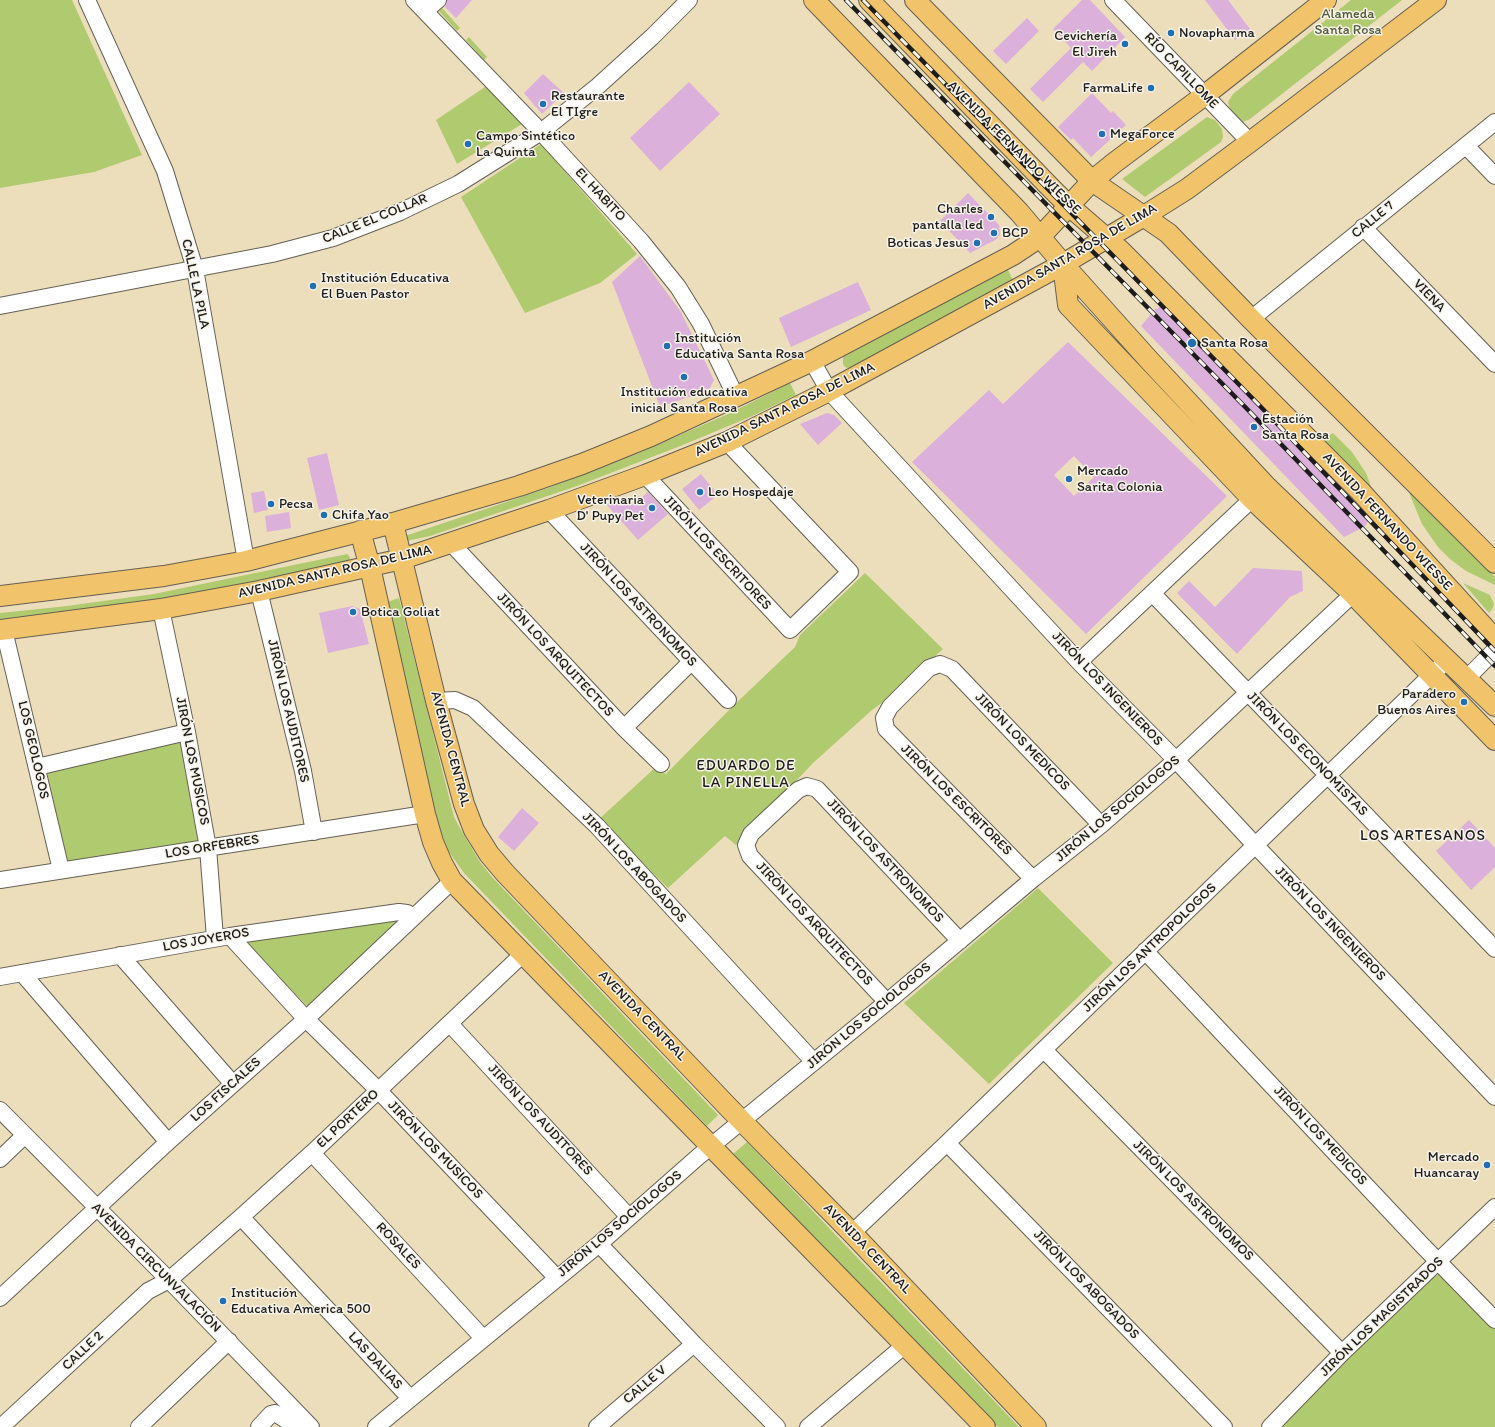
<!DOCTYPE html>
<meta charset="utf-8">
<style>
body{margin:0}
canvas{display:block;background:#ecdebb}
</style>
<canvas width="1495" height="1427"></canvas>
<script>
const context = document.querySelector('canvas').getContext('2d');
context.lineJoin = 'round';
function fillPath(path, color) { context.fillStyle = color; context.fill(path, 'evenodd'); }
const poly = rows => new Path2D(rows.map(r => 'M' + r).join(''));
function stroke(path, color, width, dash) { context.strokeStyle = color; context.lineWidth = width; context.lineCap = dash ? 'butt' : 'round'; context.setLineDash(dash || []); context.stroke(path); }
function write(font, color, halo, rows, align = 'center') {
  context.font = font + ' Itim,sans-serif'; context.lineWidth = 3; context.setLineDash([]); context.textBaseline = 'middle'; context.strokeStyle = halo; context.fillStyle = color; for (const [text, x, y, turn = 0] of rows) {
    context.save(); context.translate(x, y); context.rotate((+turn || 0) * Math.PI / 180); context.textAlign = isNaN(turn) ? turn : align; if (halo) context.strokeText(text, 0, 0); context.fillText(text, 0, 0); context.restore();
  }
}
fillPath(poly([
 [0,0,72,0,142,155,94,172,0,188],
 [1351,0,1402,0,1250,119,1243,122,1236,118,1230,109,1228,102,1233,94],
 [442,8,460,28,457,31,439,11],
 [469,37,487,57,484,60,466,40],
 [488,85,522,124,457,164,436,120],
 [1207,117,1215,120,1222,129,1223,137,1221,142,1145,197,1122,179],
 [541,144,637,254,600,283,525,313,461,197],
 [1007,268,1013,280,853,367,848,368,845,367,843,364,843,357],
 [790,383,796,395,750,417,683,445,577,486,430,536,406,541,405,536,548,488,643,451,728,414],
 [1333,433,1352,452,1366,473,1372,489,1323,439],
 [1408,490,1495,577,1495,585,1466,571,1450,559,1438,547,1422,524],
 [347,554,350,557,349,563,274,582,0,625,0,613,67,606,154,594],
 [865,573,943,649,887,699,872,710,813,763,736,845,725,836,668,888,598,820,656,767,666,774,732,707,795,647,800,635],
 [1463,583,1490,595,1494,604,1493,608,1489,613],
 [399,598,454,817,465,837,480,862,492,877,718,1115,707,1126,464,873,444,845,431,808,381,604],
 [184,741,204,840,67,862,47,772],
 [1038,888,1113,963,989,1084,904,1003],
 [395,920,397,923,309,1008,249,947,249,942,253,939],
 [747,1142,1019,1427,998,1427,733,1154],
 [1440,1274,1495,1327,1495,1427,1273,1427,1434,1277]
]), '#b0ca6f');
fillPath(poly([
 [447,0,472,0,456,18,445,7],
 [1082,0,1090,0,1125,37,1092,71,1083,62,1043,102,1030,89,1071,48,1053,29],
 [1205,0,1228,0,1250,29,1235,40],
 [1027,18,1039,31,1006,64,993,51],
 [543,74,564,93,542,114,524,93],
 [689,82,720,114,660,171,630,138],
 [1092,93,1111,113,1113,111,1126,125,1091,157,1073,138,1071,140,1058,127],
 [968,193,999,225,1000,234,997,239,970,253,940,221],
 [640,256,681,312,714,380,709,390,660,407,612,282],
 [858,282,871,310,791,347,779,318],
 [1160,306,1352,499,1370,519,1364,527,1344,537,1141,326,1156,308,1157,309],
 [1068,342,1227,496,1086,634,912,462,989,390,1003,404],
 [1074,456,1094,477,1074,496,1054,475],
 [827,413,834,415,842,423,818,445,800,424],
 [327,453,339,505,319,510,307,458],
 [701,474,718,495,699,510,682,489],
 [264,491,268,510,254,513,251,493],
 [648,492,668,514,638,540,606,504,626,497,633,505],
 [289,512,291,528,267,532,265,516],
 [1253,568,1302,571,1303,591,1290,597,1237,654,1177,593,1189,581,1215,607],
 [352,606,360,609,369,644,328,653,319,613],
 [522,808,539,823,514,851,498,837],
 [1469,820,1495,848,1495,867,1471,890,1436,851]
]), '#dbb0db');
const minor = poly([
 [87,0,165,171,195,269,246,561],
 [414,0,541,132,641,241,678,287,701,324,736,397],
 [1113,0,1250,142],
 [425,11,438,0],
 [1466,146,1495,176],
 [1363,227,1495,364],
 [0,306,272,254,333,238,400,212,458,184,541,132,598,86,652,37,689,0],
 [1251,319,1495,122],
 [812,361,829,391,1079,662,1176,760,1256,846,1495,1097],
 [645,475,790,630,850,572,727,442],
 [549,510,728,700],
 [451,543,624,728,661,764],
 [259,591,303,771,314,832],
 [1153,594,1495,949],
 [161,609,187,732,208,848,215,938],
 [4,630,61,870],
 [1079,662,1252,499],
 [1466,679,1495,650],
 [436,701,455,700,473,708,597,826,814,1062],
 [624,728,691,662],
 [37,767,187,732],
 [1033,879,886,729,884,718,890,707,929,668,940,664,952,669,1101,825],
 [0,880,425,814],
 [230,936,306,1019,378,1090,557,1278],
 [1145,951,1421,1244,1495,1320],
 [120,955,233,1084],
 [22,973,168,1142],
 [0,977,230,936,399,912,407,913,413,917],
 [887,1002,750,856,746,845,751,834,798,790,807,786,817,789,960,941],
 [450,1024,629,1217],
 [1044,1050,1342,1353],
 [0,1110,169,1280,311,1427],
 [947,1143,1224,1427],
 [312,1153,483,1338],
 [0,1159,25,1135],
 [241,1217,410,1398],
 [852,1233,947,1143,1446,661],
 [599,1244,694,1344,777,1427],
 [0,1298,168,1142,306,1019,452,881],
 [1,1427,148,1291,169,1280,241,1217,312,1153,523,954],
 [139,1427,229,1341],
 [259,1427,271,1414,275,1413,297,1427],
 [376,1427,599,1244,699,1156,887,1002,1033,879,1101,825,1176,760,1353,594],
 [597,1427,694,1344],
 [808,1427,905,1345],
 [1270,1427,1342,1353,1495,1207]
]);
const major = poly([
 [814,0,1019,212,1063,264,1149,360,1267,487,1495,706],
 [869,0,1049,186,1068,205,1120,250,1360,491,1495,639],
 [915,0,1092,181,1168,233,1251,319,1495,563],
 [1063,264,1068,305,1252,499,1353,594,1495,740],
 [393,523,436,701,464,804,474,830,489,854,505,873,730,1109,852,1233,1036,1427],
 [360,531,370,567,425,814,433,842,442,863,452,881,985,1427],
 [0,596,164,576,246,561,393,523,519,486,582,464,651,436,812,361,1013,255,1040,237,1092,181,1114,163,1205,95,1326,0],
 [0,630,161,609,259,591,402,559,549,510,645,475,727,442,829,391,1063,264,1144,216,1187,189,1250,142,1436,0]
]);
stroke(minor, '#656054', 18);
stroke(major, '#656054', 22);
stroke(minor, '#fff', 16);
stroke(major, '#f1c36a', 20);
const rail = poly([
 [846,0,1252,414,1495,666],
 [863,0,1259,405,1495,651]
]);
stroke(rail, '#1c1c1c', 4.5);
stroke(rail, '#f7f3e8', 3, [9]);
for (const [x, y, r, color] of [
 [1171,33,4,"#1f6fb2"],
 [1125,44,4,"#1f6fb2"],
 [1151,88,4,"#1f6fb2"],
 [543,104,4,"#1f6fb2"],
 [1102,134,4,"#1f6fb2"],
 [468,144,4,"#1f6fb2"],
 [991,217,4,"#1f6fb2"],
 [994,233,4,"#1f6fb2"],
 [977,243,4,"#1f6fb2"],
 [313,286,4,"#1f6fb2"],
 [1192,343,5,"#1f6fb2"],
 [667,346,4,"#1f6fb2"],
 [684,377,4,"#1f6fb2"],
 [1254,427,4,"#1f6fb2"],
 [1069,479,4,"#1f6fb2"],
 [700,492,4,"#1f6fb2"],
 [271,504,4,"#1f6fb2"],
 [652,508,4,"#1f6fb2"],
 [324,515,4,"#1f6fb2"],
 [353,612,4,"#1f6fb2"],
 [1464,702,4,"#1f6fb2"],
 [1487,1165,4,"#1f6fb2"],
 [223,1301,4,"#1f6fb2"]
]) { const dot = new Path2D(); dot.arc(x, y, r, 0, 2 * Math.PI); context.fillStyle = color; context.fill(dot); stroke(dot, '#f7f3e8', 1.5); }
write('14px', '#505939', '#f7f3e8', [
 ["Alameda",1348,14],
 ["Santa Rosa",1348,30]
]);
write('14px', '#1c1c1c', '#f7f3e8', [
 ["Novapharma",1179,33],
 ["Cevichería",1117,36,"right"],
 ["El Jireh",1117,52,"right"],
 ["FarmaLife",1143,88,"right"],
 ["Restaurante",551,96],
 ["El TIgre",551,112],
 ["MegaForce",1110,134],
 ["Campo Sintético",476,136],
 ["La Quinta",476,152],
 ["Charles",983,209,"right"],
 ["pantalla led",983,225,"right"],
 ["BCP",1002,233],
 ["Boticas Jesus",969,243,"right"],
 ["Institución Educativa",321,278],
 ["El Buen Pastor",321,294],
 ["Institución",675,338],
 ["Educativa Santa Rosa",675,354],
 ["Santa Rosa",1201,343],
 ["Institución educativa",684,392,"center"],
 ["inicial Santa Rosa",684,408,"center"],
 ["Estación",1262,419],
 ["Santa Rosa",1262,435],
 ["Mercado",1077,471],
 ["Sarita Colonia",1077,487],
 ["Leo Hospedaje",708,492],
 ["Veterinaria",644,500,"right"],
 ["D' Pupy Pet",644,516,"right"],
 ["Pecsa",279,504],
 ["Chifa Yao",332,515],
 ["Botica Goliat",361,612],
 ["Paradero",1456,694,"right"],
 ["Buenos Aires",1456,710,"right"],
 ["Mercado",1479,1157,"right"],
 ["Huancaray",1479,1173,"right"],
 ["Institución",231,1293],
 ["Educativa America 500",231,1309]
], 'left');
write('14px', '#1c1c1c', '#f7f3e8', [
 ["RÍO CAPILLOME",1181,71,46],
 ["AVENIDA FERNANDO WIESSE",1014,148,45],
 ["EL HABITO",600,195,47],
 ["CALLE EL COLLAR",375,219,-22],
 ["CALLE 7",1373,220,-39],
 ["AVENIDA SANTA ROSA DE LIMA",1070,257,-30],
 ["CALLE LA PILA",195,284,78],
 ["VIENA",1429,296,46],
 ["AVENIDA SANTA ROSA DE LIMA",785,410,-26],
 ["AVENIDA FERNANDO WIESSE",1387,522,47],
 ["JIRÓN LOS ESCRITORES",717,553,47],
 ["AVENIDA SANTA ROSA DE LIMA",335,572,-13],
 ["JIRÓN LOS ASTRONOMOS",638,605,47],
 ["JIRÓN LOS ARQUITECTOS",555,655,47],
 ["JIRÓN LOS INGENIEROS",1107,689,46],
 ["JIRÓN LOS AUDITORES",288,711,77],
 ["JIRÓN LOS MEDICOS",1022,742,46],
 ["AVENIDA CENTRAL",450,749,75],
 ["LOS GEOLOGOS",33,750,77],
 ["JIRÓN LOS ECONOMISTAS",1307,754,46],
 ["JIRÓN LOS MUSICOS",192,761,79],
 ["JIRÓN LOS ESCRITORES",956,800,45],
 ["JIRÓN LOS SOCIOLOGOS",1118,809,-40],
 ["LOS ORFEBRES",212,847,-9],
 ["JIRÓN LOS ASTRONOMOS",885,861,47],
 ["JIRÓN LOS ABOGADOS",634,868,47],
 ["JIRÓN LOS ARQUITECTOS",814,924,47],
 ["JIRÓN LOS INGENIEROS",1330,924,46],
 ["LOS JOYEROS",206,940,-10],
 ["JIRÓN LOS ANTROPOLOGOS",1150,948,-44],
 ["AVENIDA CENTRAL",642,1016,46],
 ["JIRÓN LOS SOCIOLOGOS",869,1016,-40],
 ["LOS FISCALES",226,1090,-42],
 ["EL PORTERO",348,1119,-43],
 ["JIRÓN LOS AUDITORES",540,1120,47],
 ["JIRÓN LOS MEDICOS",1320,1136,47],
 ["JIRÓN LOS MUSICOS",435,1150,46],
 ["JIRÓN LOS ASTRONOMOS",1193,1201,45],
 ["JIRÓN LOS SOCIOLOGOS",620,1224,-40],
 ["ROSALES",398,1246,47],
 ["AVENIDA CENTRAL",867,1249,46],
 ["AVENIDA CIRCUNVALACIÓN",156,1268,45],
 ["JIRÓN LOS ABOGADOS",1086,1285,46],
 ["JIRÓN LOS MAGISTRADOS",1382,1317,-44],
 ["CALLE 2",83,1351,-43],
 ["LAS DALIAS",375,1361,47],
 ["CALLE V",645,1385,-40]
]);
context.letterSpacing = '1px';
write('15px', '#1c1c1c', '#f7f3e8', [
 ["EDUARDO DE",746,766],
 ["LA PINELLA",746,783],
 ["LOS ARTESANOS",1423,836]
]);
context.letterSpacing = '0px';
</script>
